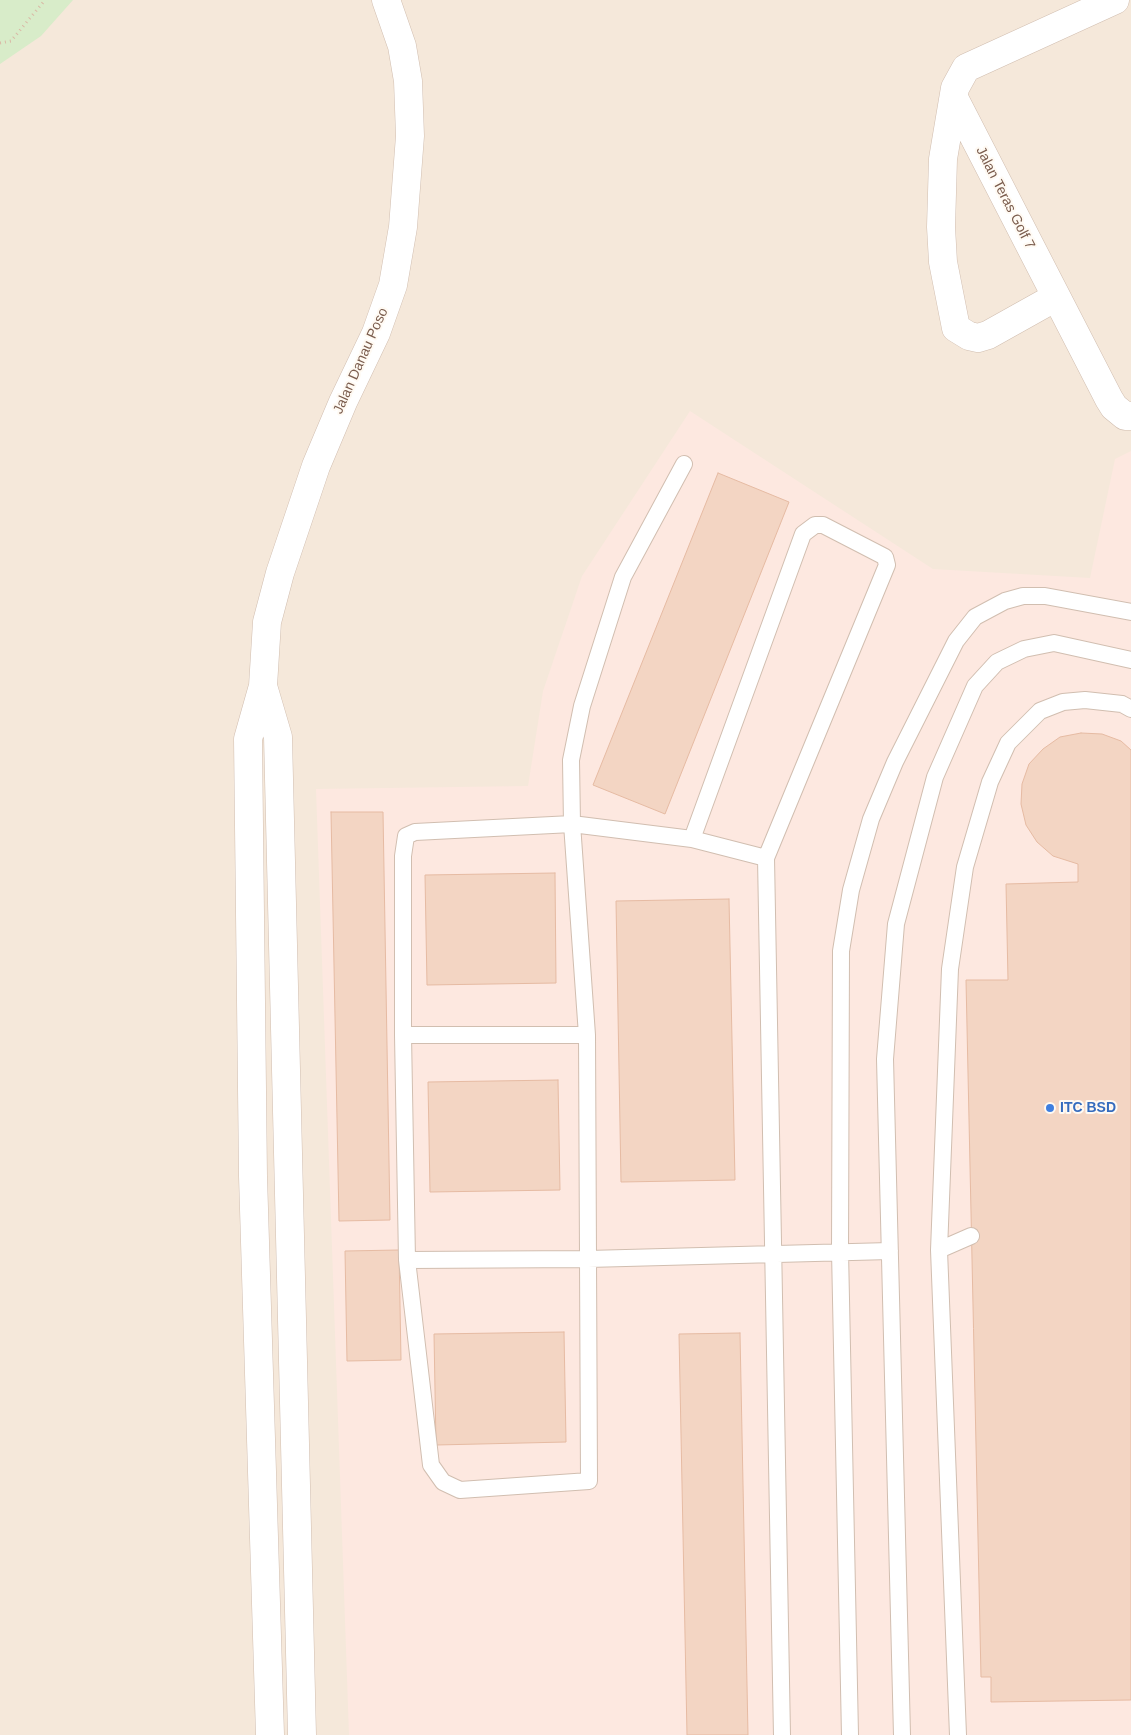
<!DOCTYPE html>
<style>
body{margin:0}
canvas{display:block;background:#fdf6ec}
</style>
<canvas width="1131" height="1735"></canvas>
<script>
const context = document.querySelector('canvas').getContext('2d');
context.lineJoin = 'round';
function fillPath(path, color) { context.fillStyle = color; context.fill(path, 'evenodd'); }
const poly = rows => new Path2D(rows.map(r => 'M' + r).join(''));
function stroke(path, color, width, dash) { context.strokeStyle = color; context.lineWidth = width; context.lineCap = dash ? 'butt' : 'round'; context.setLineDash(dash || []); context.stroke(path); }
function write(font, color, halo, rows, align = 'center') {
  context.font = font + ' Arial,sans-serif'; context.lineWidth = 4; context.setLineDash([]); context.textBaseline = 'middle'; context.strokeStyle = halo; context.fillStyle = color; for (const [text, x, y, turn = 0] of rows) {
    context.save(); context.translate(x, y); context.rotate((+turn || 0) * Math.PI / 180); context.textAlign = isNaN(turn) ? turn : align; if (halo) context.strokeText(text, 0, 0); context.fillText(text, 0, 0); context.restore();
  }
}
fillPath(poly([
 [0,0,1131,0,1131,1735,0,1735]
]), '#f5e8da');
fillPath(poly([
 [690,411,933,569,1090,578,1115,459,1131,451,1131,1735,349,1735,316,789,528,786,543,691,582,576]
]), '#fde8e0');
fillPath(poly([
 [0,0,73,0,41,36,0,64]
]), '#d8ecc9');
const building = poly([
 [718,473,789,502,665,814,593,785,718,473],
 [1081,733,1102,734,1121,741,1131,750,1131,1700,991,1702,991,1677,981,1677,966,980,1008,980,1006,884,1078,882,1078,864,1053,856,1037,842,1026,825,1021,804,1022,784,1029,764,1043,749,1060,737,1081,733],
 [331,812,383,812,390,1220,339,1221,331,812],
 [555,873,556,983,427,985,425,875,555,873],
 [729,899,735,1180,621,1182,616,901,729,899],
 [558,1080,560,1190,430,1192,428,1082,558,1080],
 [399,1250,401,1360,347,1361,345,1251,399,1250],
 [564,1332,566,1442,436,1445,434,1334,564,1332],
 [740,1333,748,1735,687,1735,679,1334,740,1333]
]);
fillPath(building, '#f3d5c3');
stroke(building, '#e6bba3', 1);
const lane = poly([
 [684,464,623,577,582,706,571,760,572,824,587,1035,589,1481,460,1490,443,1482,431,1465,407,1260,403,1035,403,856,406,836,415,832,572,824,692,839,766,858],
 [692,839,803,534,815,525,823,525,885,557,887,565,766,858,782,1735],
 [403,1035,587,1035],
 [939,1250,971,1236],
 [407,1260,588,1259,890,1251],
 [850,1735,840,1251,841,951,851,890,871,819,895,762,956,641,975,617,1005,601,1023,596,1045,596,1131,612],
 [902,1735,885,1059,896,924,935,777,975,686,997,662,1024,649,1054,643,1131,660],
 [958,1735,939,1250,950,969,965,867,990,782,1008,743,1040,711,1063,702,1085,700,1122,704,1131,709]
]);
const street = poly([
 [954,98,1109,399,1114,407,1125,416,1131,416],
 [1056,297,988,335,978,338,969,336,956,328,943,262,941,227,943,159,955,88,966,68,1115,0],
 [263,686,278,737,302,1735],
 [270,1735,253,1176,248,739,263,686,267,622,280,573,316,466,343,402,376,333,393,285,403,227,410,136,408,81,402,46,386,0]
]);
stroke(lane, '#d1beb0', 18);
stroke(street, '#d1beb0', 29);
stroke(poly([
 [0,43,11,41,45,0]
]), '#d9b8a5', 3, [1, 4]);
stroke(lane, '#fff', 16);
stroke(street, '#fff', 28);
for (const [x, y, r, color] of [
 [1050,1108,5,"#3f7fe0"]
]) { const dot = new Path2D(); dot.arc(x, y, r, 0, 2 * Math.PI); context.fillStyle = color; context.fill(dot); stroke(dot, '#fffaf3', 2); }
write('14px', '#7a5c4d', '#fffaf3', [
 ["Jalan Teras Golf 7",1005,198,63],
 ["Jalan Danau Poso",361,361,-66]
]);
write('bold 14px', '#366cbe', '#fffaf3', [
 ["ITC BSD",1060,1108]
], 'left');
</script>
